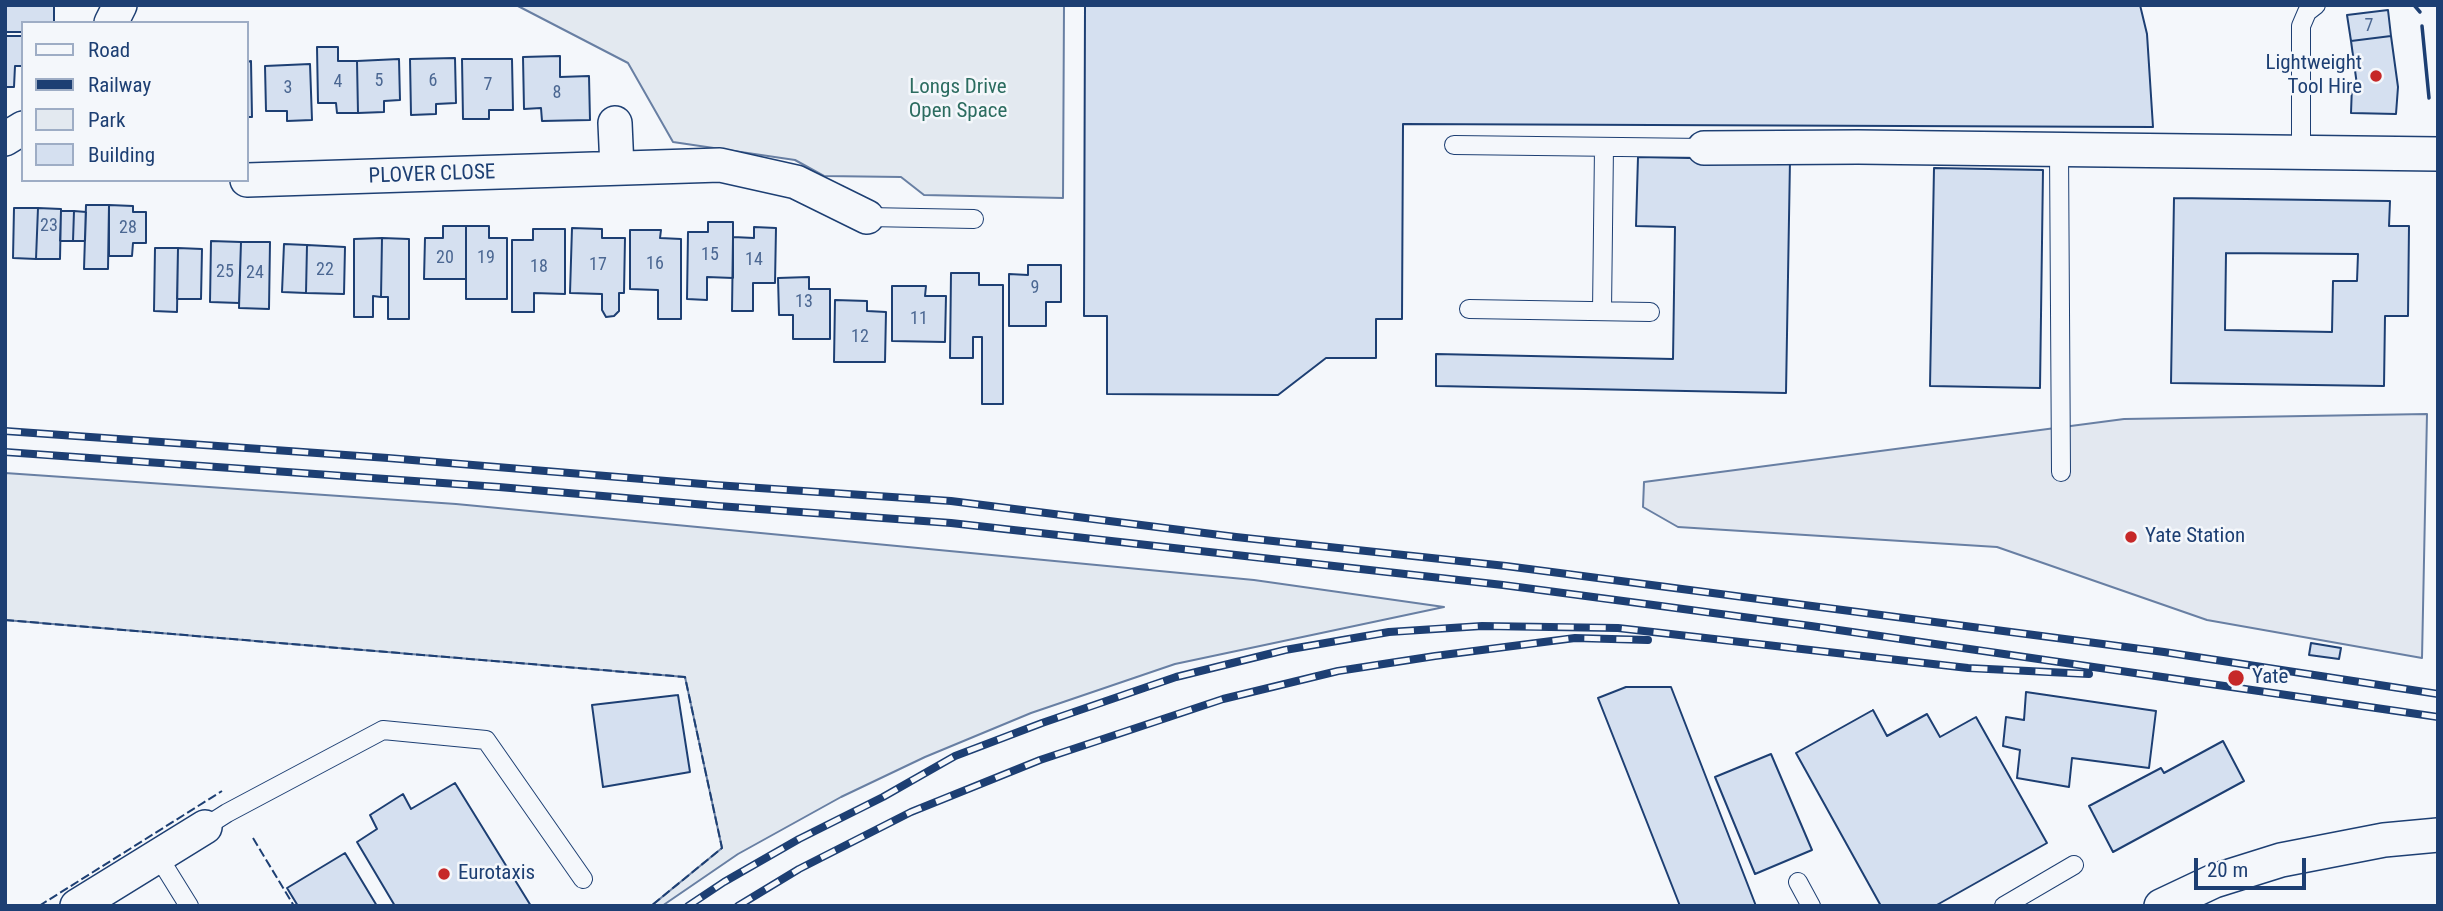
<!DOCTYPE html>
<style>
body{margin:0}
#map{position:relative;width:2443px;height:911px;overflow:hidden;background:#f4f7fb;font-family:"Roboto Condensed",sans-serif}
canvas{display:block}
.frame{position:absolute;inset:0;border:7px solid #1d3f73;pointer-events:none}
.legend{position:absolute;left:21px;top:21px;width:228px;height:161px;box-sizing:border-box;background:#f4f7fb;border:2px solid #9eadc5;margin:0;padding:9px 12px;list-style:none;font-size:21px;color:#1d3f73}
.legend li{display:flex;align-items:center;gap:14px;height:35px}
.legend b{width:35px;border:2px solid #9eadc5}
.scale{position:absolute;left:2194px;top:858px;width:112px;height:32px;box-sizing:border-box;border:4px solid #1d3f73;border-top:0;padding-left:9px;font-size:21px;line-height:24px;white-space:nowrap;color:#1d3f73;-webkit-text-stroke:5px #f4f7fb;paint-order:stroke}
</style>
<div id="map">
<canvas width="2443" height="911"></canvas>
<div class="frame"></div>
<ul class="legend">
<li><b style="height:9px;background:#f4f7fb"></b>Road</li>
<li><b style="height:9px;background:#1d3f73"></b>Railway</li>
<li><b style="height:19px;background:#e3e9f0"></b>Park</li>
<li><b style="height:19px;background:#d5e0f0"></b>Building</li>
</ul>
<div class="scale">20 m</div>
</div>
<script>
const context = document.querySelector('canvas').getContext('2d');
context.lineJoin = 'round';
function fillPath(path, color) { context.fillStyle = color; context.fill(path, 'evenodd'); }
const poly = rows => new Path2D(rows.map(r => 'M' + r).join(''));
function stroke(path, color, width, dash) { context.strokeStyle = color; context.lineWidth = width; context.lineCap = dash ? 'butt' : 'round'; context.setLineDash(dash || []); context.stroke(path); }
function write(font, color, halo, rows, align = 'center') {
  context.font = font + ' "Roboto Condensed",sans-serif'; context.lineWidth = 5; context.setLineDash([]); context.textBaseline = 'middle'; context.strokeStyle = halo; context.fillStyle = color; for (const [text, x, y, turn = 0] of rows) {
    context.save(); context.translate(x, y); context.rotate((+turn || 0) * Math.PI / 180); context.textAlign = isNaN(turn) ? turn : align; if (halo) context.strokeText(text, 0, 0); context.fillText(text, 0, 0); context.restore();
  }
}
const green = poly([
 [516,5,1064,5,1063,198,924,195,901,177,824,176,795,160,673,142,628,63,516,5],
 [5,473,456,504,1254,580,1444,607,1175,664,1031,713,925,757,841,797,738,854,662,906,651,906,722,848,685,677,5,620,5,473]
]);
fillPath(green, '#e3e9f0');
stroke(green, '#687fa3', 2);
const parking = poly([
 [2427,414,2422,658,2207,620,1997,547,1678,527,1643,507,1644,482,2124,419,2427,414]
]);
fillPath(parking, '#e3e8f0');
stroke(parking, '#687fa3', 2);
const building = poly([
 [5,5,54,5,54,23,23,23,23,32,5,32,5,5],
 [1085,5,2140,5,2147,34,2153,127,1403,124,1402,319,1376,319,1376,358,1326,358,1278,395,1107,394,1107,316,1084,316,1085,5],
 [2388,10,2391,36,2351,41,2347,15,2388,10],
 [5,36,23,36,23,66,15,66,14,87,5,87,5,36],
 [2391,36,2398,87,2396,114,2351,113,2352,85,2357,85,2351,41,2391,36],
 [317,47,338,47,338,61,357,61,358,113,337,113,336,103,318,103,317,47],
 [560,56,560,77,589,76,590,120,542,121,541,108,524,109,523,57,560,56],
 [455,58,456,103,436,104,436,114,411,115,410,59,455,58],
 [399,59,400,100,384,101,384,112,358,113,357,61,399,59],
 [462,59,512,59,513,110,489,110,489,119,463,119,462,59],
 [251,61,252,117,247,117,247,62,251,61],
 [310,64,312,120,287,121,287,111,266,111,265,66,310,64],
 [1638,157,1790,160,1786,393,1436,386,1436,354,1673,359,1675,227,1636,226,1638,157],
 [1934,168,2043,170,2040,388,1930,386,1934,168],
 [2174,198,2390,201,2389,226,2409,226,2408,316,2385,316,2384,386,2171,383,2174,198],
 [2226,253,2358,254,2357,281,2333,281,2332,332,2225,330,2226,253],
 [86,205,109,205,108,269,84,269,86,205],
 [109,205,133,206,133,212,146,212,146,243,133,243,132,256,109,256,109,205],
 [14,208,38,208,36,259,13,258,14,208],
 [38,208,61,209,60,259,36,259,38,208],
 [61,211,74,211,73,241,60,241,61,211],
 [74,211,86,212,85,241,73,241,74,211],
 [708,222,733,222,733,278,707,277,707,300,687,299,688,232,708,232,708,222],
 [443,226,466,226,466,279,424,279,425,238,443,238,443,226],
 [466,226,489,226,489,238,507,238,507,299,466,299,466,226],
 [754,227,776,228,775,283,753,283,753,311,732,311,733,237,754,238,754,227],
 [572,228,602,229,602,238,625,238,624,293,619,293,619,311,614,316,606,317,602,310,602,294,570,293,572,228],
 [533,229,565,229,565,294,534,293,534,312,512,312,512,240,533,240,533,229],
 [630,230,661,230,660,238,681,239,681,319,658,319,658,290,630,289,630,230],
 [382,238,409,239,409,319,388,319,388,297,381,297,382,238],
 [382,238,381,297,373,296,373,317,354,317,354,239,382,238],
 [211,241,241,242,239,303,210,302,211,241],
 [241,242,270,242,269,309,239,308,241,242],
 [284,244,307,245,306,293,282,292,284,244],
 [307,245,345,247,344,294,306,293,307,245],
 [155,248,178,248,177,312,154,311,155,248],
 [178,248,202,249,201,299,177,299,178,248],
 [1028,265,1061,265,1061,302,1046,302,1046,326,1009,326,1009,274,1028,275,1028,265],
 [951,273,979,273,979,285,1003,285,1003,404,982,404,982,337,973,337,973,358,950,358,951,273],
 [809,277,809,289,830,289,830,339,793,339,793,315,779,315,778,278,809,277],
 [892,286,926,286,925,296,946,296,945,342,892,341,892,286],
 [835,300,867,301,867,311,886,312,885,362,834,362,835,300],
 [2311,643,2341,648,2339,659,2309,655,2311,643],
 [1626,687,1671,687,1756,906,1680,906,1598,698,1626,687],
 [2026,692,2156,711,2149,768,2072,758,2069,787,2017,778,2020,750,2003,746,2006,717,2024,720,2026,692],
 [678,695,690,772,603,787,592,705,678,695],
 [1873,710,1887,736,1927,714,1940,737,1976,717,2047,843,1935,906,1881,906,1796,753,1873,710],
 [2223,741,2244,781,2113,852,2089,806,2161,768,2164,773,2223,741],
 [1771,754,1812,850,1755,874,1715,777,1771,754],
 [455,783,531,906,395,906,357,842,377,829,370,815,403,794,411,809,455,783],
 [345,853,377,906,298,906,287,888,345,853]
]);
fillPath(building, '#d5e0f0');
stroke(building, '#1d3f73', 2);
const lane = poly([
 [1454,145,1704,148],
 [2059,149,2061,472],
 [2301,152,2301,26,2307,12,2316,5],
 [867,217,974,219],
 [1469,309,1650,312],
 [1602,311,1604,147],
 [205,827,227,813,383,730,486,740,583,879],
 [158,856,189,906],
 [1798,882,1811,906],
 [2004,906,2074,865]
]);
const street = poly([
 [111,23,120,5],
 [615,123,617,168],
 [5,139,23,128],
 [1704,148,1858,147,2438,154],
 [247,180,720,165,796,182,867,217],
 [77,906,205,827],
 [2161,906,2214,881,2281,860,2384,840,2438,835]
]);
stroke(lane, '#1d3f73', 20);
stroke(street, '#1d3f73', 36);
stroke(lane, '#f4f7fb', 18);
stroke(street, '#f4f7fb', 33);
const rail = poly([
 [5,431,388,458,715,485,951,501,1236,537,1506,566,2164,652,2438,694],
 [5,452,499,487,718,506,951,523,1503,585,1811,626,2438,717],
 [688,906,724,882,799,839,883,797,955,756,1042,723,1176,677,1285,650,1389,632,1482,626,1618,628,1968,668,2089,674],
 [738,906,799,869,911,812,1040,760,1223,699,1338,671,1435,656,1575,638,1648,640]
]);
stroke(rail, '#1d3f73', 8);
stroke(rail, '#f4f7fb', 5, [16]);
stroke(poly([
 [5,620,685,677,722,848,651,906],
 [253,838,294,906],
 [39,906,222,791]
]), '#1d3f73', 2, [9, 3.5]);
stroke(poly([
 [2414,5,2420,12],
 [2422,26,2429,98]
]), '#1d3f73', 3.5);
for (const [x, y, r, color] of [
 [2376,76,7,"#c62828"],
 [2131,537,7,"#c62828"],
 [2236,678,9,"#c62828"],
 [444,874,7,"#c62828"]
]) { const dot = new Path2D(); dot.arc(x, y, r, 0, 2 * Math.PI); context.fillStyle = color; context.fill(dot); stroke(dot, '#f4f7fb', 2.5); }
write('18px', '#4b6792', null, [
 ["7",2369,26],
 ["5",379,81],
 ["6",433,81],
 ["4",338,82],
 ["7",488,85],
 ["3",288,88],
 ["8",557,93],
 ["23",49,226],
 ["28",128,228],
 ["15",710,255],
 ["20",445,258],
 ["19",486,258],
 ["14",754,260],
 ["16",655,264],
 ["17",598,265],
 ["18",539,267],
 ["22",325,270],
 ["25",225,272],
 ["24",255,273],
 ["9",1035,288],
 ["13",804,302],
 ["11",919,319],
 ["12",860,337]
]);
write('21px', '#1d3f73', '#f4f7fb', [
 ["Lightweight",2362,64,"right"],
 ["Tool Hire",2362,88,"right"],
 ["Yate Station",2145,537],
 ["Yate",2252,678],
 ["Eurotaxis",458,874]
], 'left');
write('21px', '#2c6c60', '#f4f7fb', [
 ["Longs Drive",958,88],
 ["Open Space",958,112]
]);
write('21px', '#1d3f73', '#f4f7fb', [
 ["PLOVER CLOSE",432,175,-2]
]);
</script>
